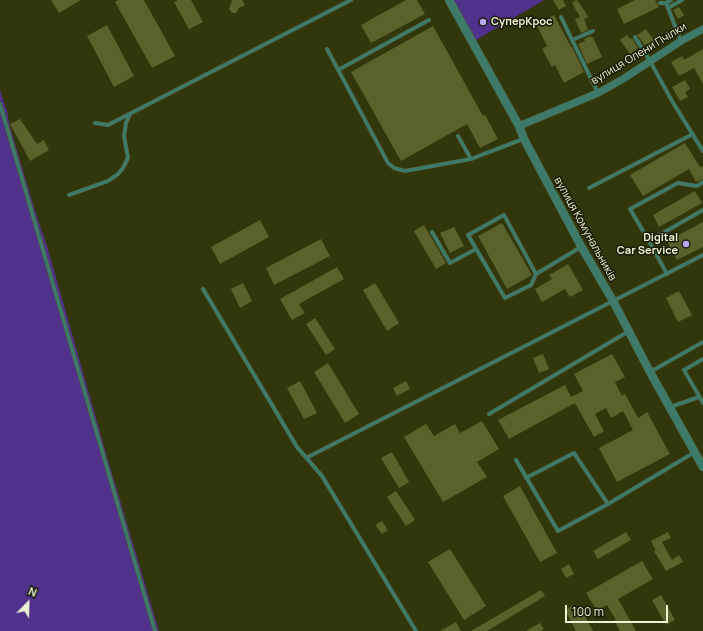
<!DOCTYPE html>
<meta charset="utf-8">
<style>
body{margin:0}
#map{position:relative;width:703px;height:631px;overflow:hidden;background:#32360b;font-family:Manrope,sans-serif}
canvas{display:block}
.north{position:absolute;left:8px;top:583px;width:40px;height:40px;-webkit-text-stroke:3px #1a1c06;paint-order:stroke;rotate:23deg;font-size:11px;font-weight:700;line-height:16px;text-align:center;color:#edf2d5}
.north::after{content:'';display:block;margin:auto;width:14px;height:18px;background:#edf2d5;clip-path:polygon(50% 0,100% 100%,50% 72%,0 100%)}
.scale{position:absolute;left:565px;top:605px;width:103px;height:18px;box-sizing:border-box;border:2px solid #edf2d5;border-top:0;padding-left:5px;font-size:12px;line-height:14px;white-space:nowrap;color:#edf2d5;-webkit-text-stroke:3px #1a1c06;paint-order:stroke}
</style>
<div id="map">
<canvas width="703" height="631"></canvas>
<div class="north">N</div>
<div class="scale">100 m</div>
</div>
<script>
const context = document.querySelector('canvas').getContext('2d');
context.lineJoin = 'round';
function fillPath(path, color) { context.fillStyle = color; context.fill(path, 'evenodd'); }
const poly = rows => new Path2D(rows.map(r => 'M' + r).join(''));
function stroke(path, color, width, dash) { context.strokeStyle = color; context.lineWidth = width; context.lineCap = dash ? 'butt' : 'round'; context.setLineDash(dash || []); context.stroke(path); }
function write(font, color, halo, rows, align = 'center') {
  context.font = font + ' Manrope,sans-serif'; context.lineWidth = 3; context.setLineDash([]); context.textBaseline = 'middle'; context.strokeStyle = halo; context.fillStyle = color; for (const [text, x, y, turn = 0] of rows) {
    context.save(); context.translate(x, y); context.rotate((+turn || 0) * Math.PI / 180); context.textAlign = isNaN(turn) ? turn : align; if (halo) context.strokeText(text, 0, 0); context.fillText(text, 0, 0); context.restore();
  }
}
fillPath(poly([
 [447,0,544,0,471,43],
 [0,90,7,112,10,127,37,217,47,246,108,460,159,631,0,631]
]), '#50328d');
fillPath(poly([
 [51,0,81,0,59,13],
 [118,0,144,0,175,56,152,68,115,2],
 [178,0,191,0,203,22,189,29,174,2],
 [232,0,242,0,245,5,239,8,236,13,232,13,229,9],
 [406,0,417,0,425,14,371,43,361,25],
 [553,0,563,0,566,6,559,10],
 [576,0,577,0,584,10,588,17,584,19,588,30,581,33,575,19,580,17,572,3],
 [635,0,655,0,659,7,624,24,617,9],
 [679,7,684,15,678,19,673,10],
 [554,15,571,47,572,47,584,72,564,83,555,65,552,67,542,49,547,46,536,24],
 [107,25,134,76,114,87,87,36],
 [433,26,483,116,485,115,498,139,480,148,467,124,401,161,351,72],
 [646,29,655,42,646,47,637,35],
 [627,35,630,39,632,38,638,48,630,54,620,40],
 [591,36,592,38,593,37,602,57,587,64,578,44,585,41,584,39],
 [703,49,703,84,694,68,679,76,671,62,682,56,684,60],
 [685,80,690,89,685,92,688,97,680,101,672,87],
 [20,119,37,144,44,140,49,150,30,161,10,124],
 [685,143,700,167,703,166,703,179,696,182,689,169,643,196,630,175],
 [695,191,702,203,659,227,653,215],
 [260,220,269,237,220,264,211,247],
 [703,222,703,247,677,260,667,241],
 [502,223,532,275,507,289,478,236],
 [424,225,446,263,436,269,414,231],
 [454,227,464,246,450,253,440,233],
 [321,239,330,256,274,285,266,268],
 [568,264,583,290,570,297,565,289,542,302,535,289,552,279,549,275],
 [337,267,344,279,299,304,305,313,292,320,280,299],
 [243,283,252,301,240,308,231,289],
 [375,283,399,323,387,331,363,290],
 [679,291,692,315,678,322,666,298],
 [315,318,335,349,326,355,306,324],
 [543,354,549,369,539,373,533,358],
 [612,354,625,377,615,382,622,396,625,394,638,418,647,412,670,454,617,482,599,448,633,430,623,411,611,418,606,408,595,414,604,431,594,437,575,403,509,439,498,420,565,385,571,397,583,391,574,374],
 [328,363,359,414,345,423,314,372],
 [300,381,317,413,304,419,287,388],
 [406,381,410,389,397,396,393,388],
 [482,421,499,449,477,462,487,477,443,502,404,437,426,424,434,436,455,424,460,433],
 [392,452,409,482,399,488,381,458],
 [520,486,557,553,540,562,503,496],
 [396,491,415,520,406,526,387,497],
 [382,521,388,530,382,534,375,525],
 [626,532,631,540,598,559,593,551],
 [668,532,671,538,662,542,672,560,679,555,683,562,666,571,654,551,656,551,651,541],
 [450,549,486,606,464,620,428,562],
 [642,561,653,579,618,599,636,631,620,631,614,620,616,620,607,605,597,611,586,593],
 [569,564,574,574,566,578,561,569],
 [541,590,545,596,487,631,471,631],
 [661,595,675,620,666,625,652,600],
 [572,606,575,612,581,609,593,631,576,631,565,610],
 [456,622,461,631,440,631],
 [540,623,544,629,541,631,526,631]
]), '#5b612b');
const service = poly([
 [660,3,666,3,671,0],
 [666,3,681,41],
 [668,8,682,0],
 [561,17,598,93],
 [635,37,650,61,672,101,703,151],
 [572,40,593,31],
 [327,49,388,163,394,168,405,171,471,159],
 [338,70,429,20],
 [0,104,155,631],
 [95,123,108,125,351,0],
 [458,136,471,159,523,139],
 [703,182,697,186,678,183,630,209,649,241,703,210],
 [589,188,693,134],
 [69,195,108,181,118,174,123,168,128,158,124,136,126,123,130,114],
 [432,232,450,263,476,249],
 [649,241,667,274],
 [536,274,531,285,505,298,468,235,504,215,536,274,581,247],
 [203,289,297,447,322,476,416,631],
 [703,359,684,370,703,403],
 [650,372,703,342],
 [670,407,699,397],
 [489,414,629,331],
 [306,458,703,255],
 [516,460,558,531,608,504,695,452],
 [526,478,574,453,608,504]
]);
const minor = poly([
 [519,126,598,93,623,79,681,41,703,29]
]);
const tertiary = poly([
 [449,0,519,126,524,139,581,246,613,301,650,372,703,467]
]);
stroke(service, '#50542b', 4.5);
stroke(minor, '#50542b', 8);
stroke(tertiary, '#50542b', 9);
stroke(service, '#3d7a6a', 3.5);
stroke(minor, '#3d7a6a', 7);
stroke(tertiary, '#3d7a6a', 8);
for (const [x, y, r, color] of [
 [483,22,4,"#bbaaf6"],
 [686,244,4,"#bbaaf6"]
]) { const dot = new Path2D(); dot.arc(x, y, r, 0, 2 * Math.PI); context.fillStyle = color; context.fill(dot); stroke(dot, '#1a1c06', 1.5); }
write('bold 11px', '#edf2d5', '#1a1c06', [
 ["СуперКрос",491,22],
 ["Digital",678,238,"right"],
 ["Car Service",678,251,"right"]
], 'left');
write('11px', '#edf2d5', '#1a1c06', [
 ["вулиця Олени Пчілки",639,54,-31],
 ["вулиця Комунальників",585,229,61]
]);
</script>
